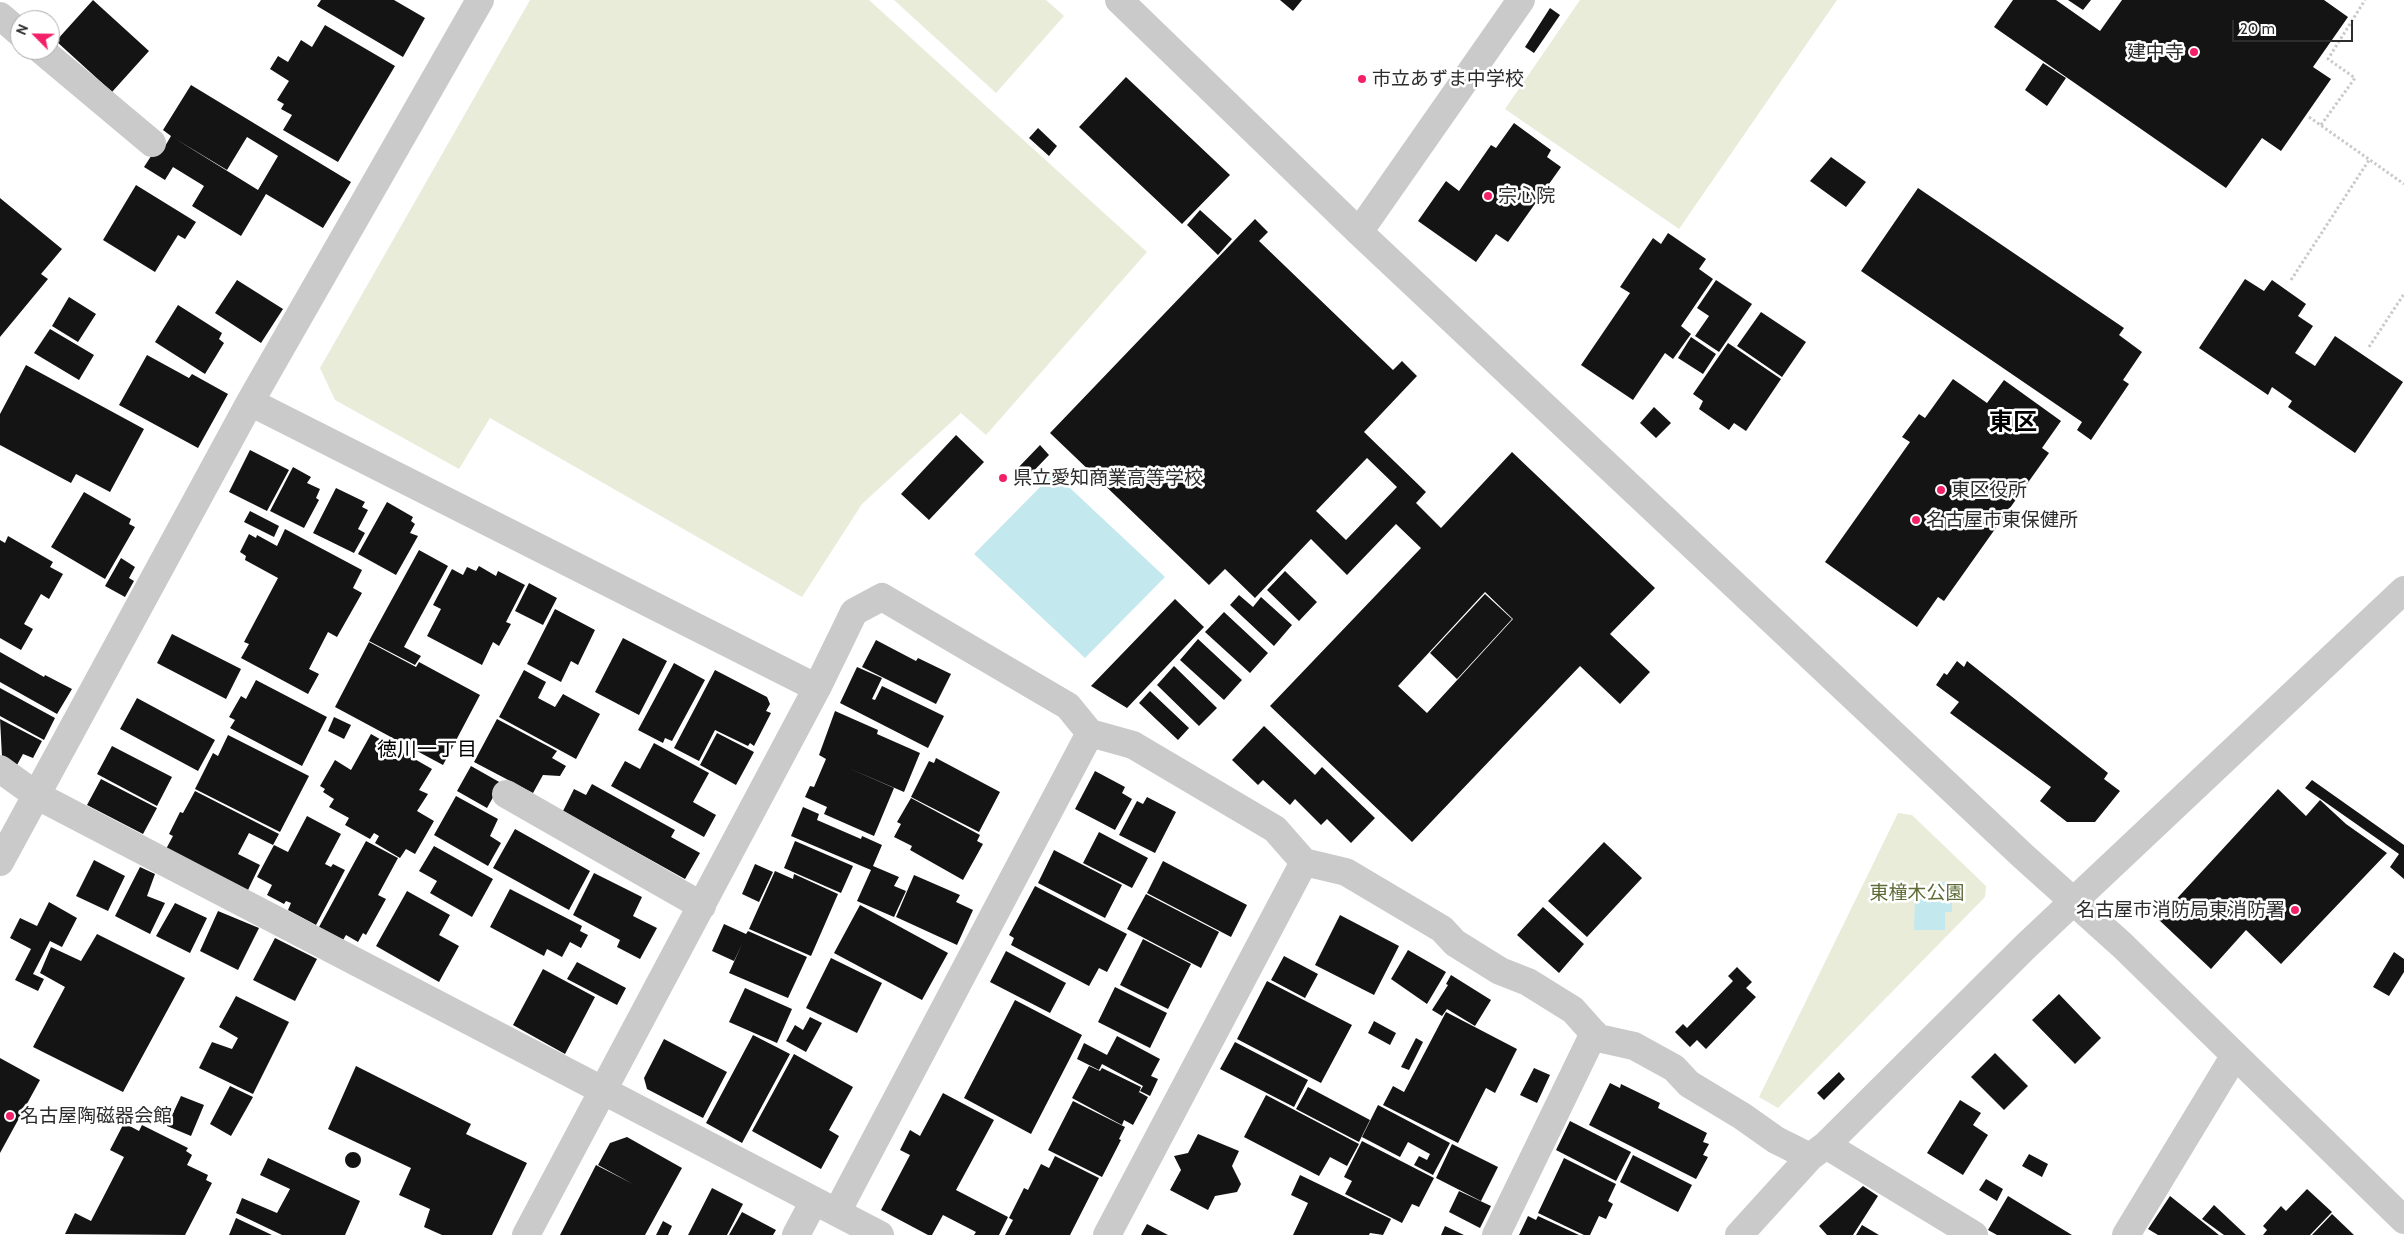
<!DOCTYPE html>
<meta charset="utf-8">
<style>
body{margin:0}
#map{position:relative;width:2404px;height:1235px;overflow:hidden;background:#fff;font-family:Cabin,sans-serif}
canvas{display:block}
.north{position:absolute;left:10px;top:10px;width:50px;height:50px;box-sizing:border-box;background:#fff;border:1px solid #ababab;border-radius:50%;rotate:293deg;font-size:14px;font-weight:700;line-height:20px;text-align:center;color:#2d2d2d}
.north::after{content:'';display:block;margin:auto;width:18px;height:22px;background:#f31f68;clip-path:polygon(50% 0,100% 100%,50% 72%,0 100%)}
.scale{position:absolute;left:2232px;top:20px;width:121px;height:22px;box-sizing:border-box;border:2px solid #2d2d2d;border-top:0;padding-left:6px;font-size:15px;line-height:18px;white-space:nowrap;color:#2d2d2d;-webkit-text-stroke:4px #fff;paint-order:stroke}
</style>
<div id="map">
<canvas width="2404" height="1235"></canvas>
<div class="north">N</div>
<div class="scale">20 m</div>
</div>
<script>
const context = document.querySelector('canvas').getContext('2d');
context.lineJoin = 'round';
function fillPath(path, color) { context.fillStyle = color; context.fill(path, 'evenodd'); }
const poly = rows => new Path2D(rows.map(r => 'M' + r).join(''));
function stroke(path, color, width, dash) { context.strokeStyle = color; context.lineWidth = width; context.lineCap = dash ? 'butt' : 'round'; context.setLineDash(dash || []); context.stroke(path); }
function write(font, color, halo, rows, align = 'center') {
  context.font = font + ' Cabin,"Noto Sans JP",sans-serif'; context.lineWidth = 5; context.setLineDash([]); context.textBaseline = 'middle'; context.strokeStyle = halo; context.fillStyle = color; for (const [text, x, y, turn = 0] of rows) {
    context.save(); context.translate(x, y); context.rotate((+turn || 0) * Math.PI / 180); context.textAlign = isNaN(turn) ? turn : align; if (halo) context.strokeText(text, 0, 0); context.fillText(text, 0, 0); context.restore();
  }
}
fillPath(poly([
 [530,0,869,0,1147,252,986,435,961,413,862,504,802,597,490,418,459,469,335,400,320,368],
 [894,0,1046,0,1064,16,996,93],
 [1580,0,1837,0,1679,229,1505,109],
 [1898,813,1912,815,1986,886,1985,897,1778,1108,1759,1097]
]), '#e8ecd9');
fillPath(poly([
 [1054,473,1165,577,1085,658,974,554],
 [1931,882,1952,882,1952,912,1945,912,1945,930,1914,930,1915,898,1931,898]
]), '#c3e9ee');
fillPath(poly([
 [93,0,149,51,112,92,56,41],
 [321,0,394,0,425,18,403,57,317,6],
 [1280,0,1302,0,1293,11],
 [2013,0,2056,0,2100,31,2122,0,2324,0,2348,17,2313,67,2331,79,2281,151,2262,138,2226,188,1994,27],
 [2068,0,2091,0,2083,10],
 [1550,8,1560,15,1534,53,1525,47],
 [325,25,395,66,338,162,283,130,292,115,281,109,284,104,277,100,289,81,270,69,278,56,288,62,301,40,312,47],
 [2043,63,2066,78,2047,106,2025,90],
 [1126,77,1230,175,1182,224,1079,127],
 [191,85,351,182,323,228,266,194,241,236,192,206,204,186,173,167,165,180,144,167,155,150,161,153,171,136,163,130],
 [247,137,278,156,258,190,174,138,227,170],
 [1514,123,1551,150,1547,157,1561,167,1508,242,1496,234,1476,262,1418,221,1446,181,1459,191,1491,145,1496,148],
 [1038,128,1057,146,1049,156,1029,138],
 [1831,157,1866,182,1846,207,1810,181],
 [136,185,196,222,185,239,178,235,155,272,103,240],
 [1918,188,2124,328,2119,335,2142,352,2123,380,2129,384,2091,440,2077,430,2082,422,1861,271],
 [0,198,62,249,41,274,48,279,0,337],
 [1200,210,1232,239,1218,255,1187,225],
 [1255,219,1268,232,1259,241,1393,370,1402,361,1417,376,1364,432,1426,492,1416,503,1441,528,1512,452,1655,588,1610,634,1650,672,1620,704,1580,666,1412,842,1270,706,1421,548,1396,524,1347,575,1311,539,1255,598,1225,569,1209,585,1050,433],
 [1367,458,1397,487,1346,540,1316,511],
 [1485,592,1513,619,1427,713,1398,686],
 [1668,233,1706,259,1699,269,1713,279,1681,326,1691,334,1673,359,1665,353,1633,400,1581,365,1630,293,1620,287,1653,238,1661,244],
 [2245,279,2264,291,2272,280,2306,304,2298,316,2313,326,2295,353,2315,366,2335,336,2403,382,2355,453,2288,407,2292,401,2272,387,2268,395,2199,348],
 [237,280,283,309,261,343,215,313],
 [1716,280,1752,304,1719,352,1695,336,1709,316,1697,308],
 [69,297,96,314,78,342,52,326],
 [178,305,222,333,219,339,224,343,205,374,155,342],
 [1761,312,1806,342,1782,377,1737,346],
 [50,329,94,355,79,380,34,353],
 [1691,337,1716,354,1703,374,1678,358],
 [1728,343,1781,379,1746,431,1734,423,1729,430,1699,409,1703,401,1693,394],
 [147,355,189,378,192,374,228,394,198,448,119,405],
 [26,365,144,429,110,492,76,474,71,483,0,445,0,414],
 [1953,379,1987,403,2004,380,2061,421,2042,448,2049,453,1944,601,1938,597,1917,627,1825,562,1910,442,1902,437,1919,414,1925,418],
 [1654,407,1671,423,1656,438,1640,423],
 [956,435,984,462,929,520,901,494],
 [1040,445,1049,455,1024,481,1015,471],
 [250,450,289,470,267,511,229,492],
 [293,467,311,477,307,483,320,489,316,498,319,500,304,528,270,511],
 [336,488,365,502,362,507,368,510,358,529,365,533,354,553,313,533],
 [84,492,131,519,129,524,135,527,105,579,51,547],
 [387,502,413,517,411,521,415,524,410,533,418,536,396,575,358,554],
 [250,511,279,526,274,537,244,522],
 [285,529,362,570,353,588,362,593,337,637,328,632,309,669,319,674,308,694,241,658,249,644,244,642,278,578,245,560,246,556,240,552,249,534,256,538,257,535,277,546],
 [8,536,53,562,50,567,63,574,49,599,41,594,24,624,33,629,21,650,0,638,0,540,5,543],
 [419,550,448,566,404,647,421,656,415,665,369,641],
 [121,558,135,567,129,578,134,581,125,597,105,586],
 [479,566,496,576,498,571,525,585,506,622,511,624,499,646,493,642,482,665,427,636,441,609,433,605,452,569,463,575,467,567,476,571],
 [1285,571,1317,602,1299,621,1267,590],
 [529,583,557,598,543,625,515,611],
 [1485,594,1512,619,1457,679,1430,653],
 [1239,595,1253,607,1261,597,1292,625,1274,646,1230,605],
 [1175,599,1204,627,1127,708,1091,686],
 [555,609,595,630,578,665,571,661,561,682,527,664],
 [1224,612,1268,653,1250,673,1205,632],
 [172,634,241,669,226,699,157,663],
 [623,638,667,661,639,715,595,692],
 [1198,639,1242,680,1224,700,1180,660],
 [876,640,916,661,918,658,951,674,936,704,862,667],
 [369,642,416,667,419,662,480,695,443,765,335,707],
 [0,652,44,677,45,675,72,689,57,714,0,682],
 [1957,661,1964,667,1967,661,2108,773,2104,779,2120,791,2095,822,2067,822,2040,801,2051,787,1950,713,1959,702,1936,685,1944,673,1947,675],
 [674,663,705,680,672,741,665,738,663,743,638,730],
 [1174,666,1217,708,1199,726,1157,685],
 [857,667,882,678,872,699,875,700,882,686,944,716,928,748,840,703],
 [524,670,546,682,538,698,555,707,563,694,600,714,576,759,499,717],
 [715,670,767,697,770,704,766,711,771,713,754,746,750,743,748,746,715,730,699,761,674,748],
 [256,680,327,717,302,766,230,728,235,720,229,717,241,696,246,699],
 [0,688,55,718,44,740,0,716],
 [1150,691,1189,728,1178,740,1139,703],
 [137,698,215,740,198,771,120,729],
 [835,711,878,730,877,734,920,753,904,792,846,767,894,788,874,836,824,814,827,807,805,797,810,786,814,787,826,759,819,755],
 [334,717,351,725,344,739,328,731],
 [0,719,42,741,33,758,23,754,17,765,2,757],
 [497,719,557,751,552,758,566,766,560,776,543,775,533,793,474,762],
 [1264,726,1315,775,1322,767,1375,818,1351,843,1327,819,1321,825,1295,799,1290,805,1263,780,1258,785,1232,760],
 [717,733,754,752,736,785,700,765],
 [371,734,432,769,419,790,428,794,417,811,434,821,415,854,406,849,400,858,375,843,379,836,374,833,370,839,345,825,349,818,329,807,334,799,323,792,325,789,320,786,335,760,351,770],
 [228,735,309,776,280,832,195,789,213,753,218,756],
 [654,743,709,773,693,802,716,815,704,837,611,786,625,761,640,769],
 [112,746,172,777,157,806,97,774],
 [936,758,1000,792,979,832,911,797,929,761,934,763],
 [471,766,501,783,487,808,457,791],
 [1095,771,1125,787,1122,793,1132,799,1115,830,1075,809],
 [101,779,157,808,143,834,87,805],
 [2312,780,2404,845,2404,879,2390,867,2399,854,2305,788],
 [592,784,675,830,671,837,700,853,685,879,563,811,574,789,586,795],
 [2278,789,2306,816,2320,800,2346,824,2387,853,2281,964,2246,930,2211,969,2158,919],
 [195,791,279,834,273,845,249,833,238,854,260,865,248,890,166,849,173,836,169,834,180,812,183,813],
 [456,796,498,819,490,836,501,843,488,866,434,835],
 [1147,797,1176,812,1155,853,1119,835,1137,801,1143,804],
 [911,798,980,835,977,841,983,844,963,880,910,850,912,846,894,837,901,824,897,822],
 [803,807,819,814,817,820,861,839,862,836,882,845,873,866,899,877,894,886,906,891,894,917,857,901,871,870,791,836],
 [307,816,341,834,325,864,331,867,333,864,345,870,316,925,288,910,291,903,286,901,284,904,267,895,272,885,257,877,274,845,288,852],
 [515,829,590,871,569,910,493,868],
 [1099,832,1148,858,1132,888,1083,863],
 [366,841,398,858,378,895,386,899,366,935,363,933,358,942,346,935,343,940,319,927],
 [795,841,853,866,841,893,784,868],
 [1604,842,1642,878,1587,937,1548,901],
 [434,846,493,879,472,917,430,893,437,881,419,871],
 [1054,850,1122,885,1105,918,1038,883],
 [94,860,125,876,108,911,76,896],
 [1163,861,1247,905,1231,937,1147,893],
 [755,864,773,872,759,902,742,894],
 [140,867,155,874,147,896,165,903,150,934,115,916],
 [775,871,793,879,794,874,838,894,811,956,749,929],
 [594,873,642,897,633,916,657,928,640,959,617,947,620,940,573,915],
 [914,875,960,895,956,902,973,910,957,945,896,917],
 [1035,886,1127,934,1107,972,1099,968,1089,986,1011,945,1014,938,1009,935],
 [510,889,582,926,580,931,588,935,581,948,570,942,562,957,547,949,544,956,490,927],
 [407,891,450,915,439,935,459,946,439,982,376,946],
 [1146,894,1219,932,1201,968,1127,929],
 [49,902,77,918,62,947,50,941,33,974,44,979,38,991,15,980,31,949,10,938,20,918,37,926],
 [175,903,207,918,190,953,156,936],
 [860,905,948,953,922,1000,834,953],
 [1543,907,1584,944,1559,973,1517,935],
 [218,911,259,928,238,970,200,951],
 [1340,915,1399,946,1374,995,1315,965],
 [724,924,746,934,748,931,807,957,788,998,729,973,742,944,734,961,712,951],
 [97,934,185,978,123,1092,33,1047,65,987,40,973,51,947,81,961],
 [275,938,317,959,295,1001,253,980],
 [1143,939,1191,964,1168,1009,1120,985],
 [1408,950,1446,972,1427,1004,1391,979],
 [1006,951,1066,983,1050,1013,990,982],
 [2394,952,2404,959,2404,972,2389,996,2373,987],
 [1284,956,1318,974,1305,998,1271,980],
 [831,958,882,983,857,1033,806,1008],
 [577,962,626,988,617,1005,567,979],
 [1737,967,1752,982,1746,988,1756,997,1706,1049,1697,1040,1690,1047,1675,1032,1683,1024,1687,1028,1733,981,1728,976],
 [543,969,595,997,565,1054,513,1025],
 [1451,975,1491,1000,1475,1026,1447,1009,1442,1016,1432,1010,1448,985,1446,984],
 [1267,981,1352,1025,1321,1083,1237,1039],
 [1115,987,1167,1013,1150,1048,1098,1022],
 [745,988,792,1009,777,1043,729,1022],
 [2059,994,2101,1038,2075,1064,2032,1020],
 [236,996,289,1022,253,1094,199,1068,212,1042,232,1049,238,1038,219,1027],
 [1015,1000,1082,1035,1031,1134,964,1098],
 [1446,1012,1517,1049,1495,1093,1486,1088,1458,1143,1383,1105,1393,1086,1404,1092],
 [810,1017,822,1023,806,1052,786,1041,795,1025,803,1030],
 [1374,1021,1396,1033,1390,1045,1368,1033],
 [753,1035,790,1054,742,1143,706,1123],
 [1117,1036,1160,1059,1151,1076,1158,1079,1150,1096,1140,1091,1143,1086,1102,1064,1099,1070,1077,1059,1084,1043,1107,1055],
 [1416,1038,1423,1042,1409,1070,1401,1067],
 [664,1039,727,1072,703,1118,647,1089,644,1078],
 [1235,1042,1308,1080,1294,1107,1220,1069],
 [1995,1053,2028,1086,2004,1110,1971,1077],
 [794,1054,853,1087,829,1130,839,1136,821,1169,752,1131],
 [0,1058,40,1080,0,1153],
 [356,1066,471,1124,466,1134,527,1163,492,1235,442,1235,424,1227,430,1209,399,1195,411,1168,328,1129],
 [1089,1066,1100,1071,1102,1068,1141,1087,1138,1095,1139,1092,1148,1097,1133,1125,1124,1120,1122,1125,1072,1098],
 [1534,1068,1550,1075,1537,1103,1520,1095],
 [1839,1072,1845,1079,1824,1100,1817,1093],
 [1610,1083,1620,1088,1621,1084,1660,1103,1658,1108,1707,1133,1703,1142,1709,1144,1703,1155,1708,1157,1696,1179,1589,1125],
 [230,1086,253,1097,231,1136,210,1124],
 [1308,1087,1370,1120,1359,1142,1296,1109],
 [943,1093,994,1120,956,1190,1008,1217,999,1235,974,1235,976,1232,943,1215,932,1235,928,1235,881,1210,910,1155,900,1150,910,1130,920,1136],
 [1266,1095,1359,1144,1347,1166,1330,1157,1319,1176,1244,1137],
 [181,1096,204,1105,191,1136,167,1126],
 [1960,1100,1981,1113,1973,1125,1988,1135,1963,1175,1927,1153],
 [1073,1101,1125,1127,1119,1139,1121,1140,1102,1177,1048,1150],
 [1378,1105,1450,1143,1433,1175,1414,1165,1419,1156,1427,1160,1430,1154,1408,1142,1400,1157,1362,1137],
 [1570,1121,1631,1152,1616,1181,1556,1150],
 [124,1123,139,1131,142,1125,188,1148,186,1151,192,1155,187,1165,208,1175,206,1180,212,1183,185,1235,65,1234,75,1213,91,1221,124,1157,110,1150],
 [1198,1134,1239,1151,1232,1166,1241,1184,1237,1192,1215,1196,1208,1210,1170,1190,1181,1170,1174,1156,1188,1153],
 [627,1137,682,1168,645,1235,560,1235,596,1165,633,1184,598,1165,610,1143],
 [1362,1141,1434,1178,1419,1207,1412,1204,1402,1223,1345,1194,1352,1181,1344,1177],
 [1452,1144,1498,1167,1481,1201,1436,1178],
 '345 1160a8 8 0 1 1 16 0a8 8 0 1 1-16 0Z',
 [2029,1154,2048,1164,2042,1177,2022,1166],
 [1633,1155,1692,1185,1678,1212,1620,1182],
 [1055,1156,1099,1178,1070,1235,1005,1235,1013,1220,1009,1218,1024,1188,1028,1190,1041,1164,1049,1168],
 [268,1158,360,1201,345,1235,282,1235,236,1213,242,1198,277,1213,290,1189,260,1175],
 [1564,1158,1616,1184,1608,1201,1613,1204,1606,1219,1599,1216,1590,1235,1584,1235,1538,1213],
 [1300,1175,1391,1219,1383,1235,1370,1233,1369,1235,1293,1235,1308,1203,1291,1195],
 [1986,1179,2003,1189,1997,1201,1979,1190],
 [1863,1186,1878,1196,1853,1235,1827,1235,1819,1226],
 [712,1188,743,1204,727,1235,688,1235],
 [2307,1189,2332,1212,2310,1235,2263,1235,2267,1230,2263,1226,2281,1206,2286,1211],
 [1459,1191,1491,1206,1480,1228,1449,1212],
 [2008,1196,2072,1235,1997,1235,1988,1230],
 [2170,1196,2219,1235,2158,1235,2148,1229],
 [2214,1205,2246,1235,2224,1235,2202,1219],
 [742,1212,776,1230,773,1235,729,1235],
 [2332,1214,2354,1235,2312,1235],
 [1528,1216,1536,1220,1538,1216,1579,1235,1519,1235],
 [236,1218,272,1235,229,1235],
 [663,1221,672,1226,668,1235,656,1235],
 [1147,1224,1168,1235,1141,1235],
 [1862,1225,1879,1235,1856,1235],
 [1445,1226,1464,1235,1441,1235]
]), '#141414');
stroke(poly([
 [2309,117,2404,184],
 [2321,125,2355,78,2328,59,2365,0],
 [2291,280,2369,160],
 [2369,347,2404,294]
]), '#cacaca', 3, [2.5, 2.5]);
stroke(poly([
 [1119,0,1359,232,2023,856,2122,945,2404,1220],
 [0,16,20,33],
 [41,50,152,143],
 [1359,232,1521,0],
 [250,402,817,688],
 [0,769,36,795,880,1235],
 [506,794,702,906],
 [0,862,250,402,480,0],
 [1826,1145,1974,1235],
 [837,1212,1090,733],
 [526,1235,817,688,854,612,882,597,1068,706,1090,733,1133,745,1275,829,1304,862,1346,872,1442,929,1455,943,1500,971,1528,982,1573,1010,1598,1038,1634,1046,1674,1068,1689,1084,1742,1116,1776,1140,1810,1157],
 [796,1235,814,1201],
 [1107,1235,1304,862],
 [1496,1235,1594,1033],
 [1739,1235,1810,1157,1826,1145,2026,946,2404,590],
 [2126,1235,2235,1055]
]), '#cacaca', 28);
for (const [x, y, r, color] of [
 [2194,52,5,"#f31f68"],
 [1362,79,5,"#f31f68"],
 [1488,196,5,"#f31f68"],
 [1003,478,5,"#f31f68"],
 [1941,490,5,"#f31f68"],
 [1916,520,5,"#f31f68"],
 [2295,910,5,"#f31f68"],
 [10,1116,5,"#f31f68"]
]) { const dot = new Path2D(); dot.arc(x, y, r, 0, 2 * Math.PI); context.fillStyle = color; context.fill(dot); stroke(dot, '#fff', 2); }
write('19px', '#2d2d2d', '#fff', [
 ["建中寺",2184,52,"right"],
 ["市立あずま中学校",1372,79],
 ["宗心院",1498,196],
 ["県立愛知商業高等学校",1013,478],
 ["東区役所",1951,490],
 ["名古屋市東保健所",1926,520],
 ["名古屋市消防局東消防署",2285,910,"right"],
 ["名古屋陶磁器会館",20,1116]
], 'left');
write('19px', '#5e6b37', '#fff', [
 ["東橦木公園",1917,893]
]);
write('20px', '#000', '#fff', [
 ["徳川一丁目",427,750]
]);
write('bold 24px', '#000', '#fff', [
 ["東区",2013,423]
]);
</script>
